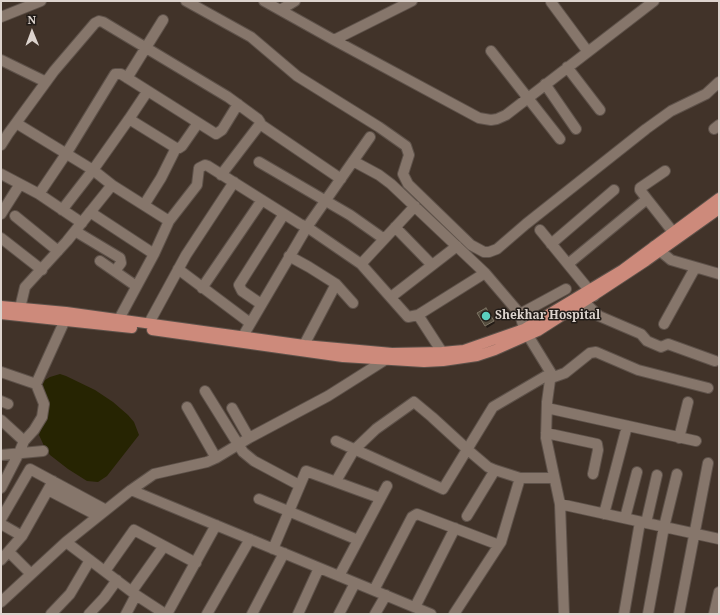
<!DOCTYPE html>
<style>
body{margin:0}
#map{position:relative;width:720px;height:615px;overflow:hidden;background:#413329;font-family:"Noto Serif",serif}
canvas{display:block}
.frame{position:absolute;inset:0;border:2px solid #ddd4ce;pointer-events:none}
.north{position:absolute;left:12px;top:12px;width:40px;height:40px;-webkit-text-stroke:3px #221c18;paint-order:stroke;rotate:359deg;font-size:11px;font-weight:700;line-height:16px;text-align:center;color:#ddd4ce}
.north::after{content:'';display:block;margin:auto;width:14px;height:18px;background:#ddd4ce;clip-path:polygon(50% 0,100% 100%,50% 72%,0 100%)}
</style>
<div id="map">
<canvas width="720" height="615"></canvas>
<div class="frame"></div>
<div class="north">N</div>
</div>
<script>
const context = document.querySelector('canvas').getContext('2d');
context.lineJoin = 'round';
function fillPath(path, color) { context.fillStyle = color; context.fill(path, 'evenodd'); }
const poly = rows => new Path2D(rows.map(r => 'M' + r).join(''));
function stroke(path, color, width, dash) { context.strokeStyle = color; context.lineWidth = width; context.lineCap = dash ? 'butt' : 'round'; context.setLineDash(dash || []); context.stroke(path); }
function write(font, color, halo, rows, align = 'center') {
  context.font = font + ' "Noto Serif",serif'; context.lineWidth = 3; context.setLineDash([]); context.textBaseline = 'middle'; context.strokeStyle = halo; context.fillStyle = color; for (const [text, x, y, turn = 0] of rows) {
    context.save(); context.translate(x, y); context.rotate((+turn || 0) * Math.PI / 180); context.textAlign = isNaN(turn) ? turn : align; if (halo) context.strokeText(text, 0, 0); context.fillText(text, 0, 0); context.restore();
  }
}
fillPath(poly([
 [60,374,66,376,95,390,113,402,128,415,134,422,139,435,107,476,98,482,87,481,68,469,50,455,45,448,39,435,46,417,43,384,45,380,50,377]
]), '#262402');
fillPath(poly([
 [486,309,495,323,487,328,479,313]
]), '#0007');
const building = poly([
 [486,308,494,321,485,326,477,313,486,308]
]);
fillPath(building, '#564e3f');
stroke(building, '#7e7565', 1);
const minor = poly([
 [186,1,251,37,297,76,379,127,406,146,409,155,403,174,408,184,471,245,484,252,489,252,497,249,526,224,646,129,671,111,706,94,719,82],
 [264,1,334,40,479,118,491,120,497,119,506,115,654,1],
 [551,2,588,52],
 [280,10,295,1],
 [1,17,41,1],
 [334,40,412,1],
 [491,51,560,139],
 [1,60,46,82],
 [567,67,600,110],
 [127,78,163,20],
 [545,84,576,129],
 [129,119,176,148,179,148,182,146,198,123],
 [16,123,93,170,112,185,169,221,197,185,199,168,205,165,208,166,300,224,307,227,361,264,408,317,418,315,485,273,520,314,524,329,551,373,547,402,546,438,560,504,564,614],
 [260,124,341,179],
 [714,129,719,125],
 [1,145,8,134,54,71,95,23,99,21,103,22,228,97,258,119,260,122,260,124,221,175],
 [353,161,379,175,391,184,485,273],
 [259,162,350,215,384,239],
 [1,174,39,194,82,223],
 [39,194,66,154,115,74,121,74,216,134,222,130,238,104],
 [647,199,673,232],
 [144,205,161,178,176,148],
 [62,210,93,170,129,119,147,92],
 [90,212,154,254],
 [1,214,20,184],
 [15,216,58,251],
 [395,227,432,265],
 [540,230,594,296],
 [75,231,120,258,121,263,115,271],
 [1,238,42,270],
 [551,244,614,190],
 [654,246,671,260,719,274],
 [289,256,309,267,336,284],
 [100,261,136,286],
 [361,264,415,206],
 [568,264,647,199,640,190,640,188,665,171],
 [178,269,250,323],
 [202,288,262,200],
 [391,297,457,246],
 [584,302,599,316,641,334,647,341,661,347,668,344,715,361],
 [261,304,242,291,239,285,284,214],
 [20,308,25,287,67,241,112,185],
 [520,314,566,289],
 [418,315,442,352],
 [119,319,154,254,169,221],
 [149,323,186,255,234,182],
 [664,324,695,268],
 [243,336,307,227,370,137],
 [304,345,336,284,353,303],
 [1,372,36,384,65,320],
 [551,378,565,373,590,353,596,352,638,370,708,388],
 [205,391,243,452,254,461,299,485],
 [1,401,8,404],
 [187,407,216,458],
 [232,408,249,438],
 [547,408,696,441],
 [1,420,24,441],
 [546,433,597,444,598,450,593,474],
 [679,438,688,402],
 [336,441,443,489,493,407,551,373],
 [1,455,43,451],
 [336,481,354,450,376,429,414,402,432,417,468,450,488,467,495,470,520,478,554,478],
 [1,488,19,453,24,441,34,430,42,417,44,404,36,384],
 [48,490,98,516],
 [131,490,431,614],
 [259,499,358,540],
 [560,504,719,539],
 [604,514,627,426],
 [467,516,495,470],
 [625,518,637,472],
 [1,519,30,469,106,510],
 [646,523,657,475],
 [1,524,22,536],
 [66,542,136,595,165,614],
 [273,549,306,471,380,498],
 [9,552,31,574],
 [1,560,22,536,53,481],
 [105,571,134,530,196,563],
 [339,576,387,486],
 [374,590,412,517,417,514,499,545],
 [132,591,164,546],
 [1,602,66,542,131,490,154,474,207,462,216,458,249,438,328,396,385,360],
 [415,607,455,528],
 [51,614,70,594,90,560],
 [89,614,104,598,117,580],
 [126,614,136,595],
 [167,614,216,525],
 [207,614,250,539],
 [252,614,284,553],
 [298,614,319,568],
 [339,614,355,583],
 [375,614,386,595],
 [454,614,501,542,520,478],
 [624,614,640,522],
 [648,614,664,527,677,474],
 [679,614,708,463],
 [714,614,719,592]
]);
const major = poly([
 [1,306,66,312,304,345,392,353,442,352,464,350,524,329,622,270,719,198],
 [1,314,132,328],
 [152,330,343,357,424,362,443,361,477,356,495,350,538,331,599,292,646,261,719,209]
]);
stroke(minor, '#5e524a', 12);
stroke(major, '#5e524a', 12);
stroke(minor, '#86766b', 10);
stroke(major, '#cd8a7b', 10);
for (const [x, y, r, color] of [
 [486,316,5,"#5acebd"]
]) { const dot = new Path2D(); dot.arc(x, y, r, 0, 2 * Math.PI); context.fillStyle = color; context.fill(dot); stroke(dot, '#221c18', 1.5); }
write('bold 12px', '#ddd4ce', '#221c18', [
 ["Shekhar Hospital",495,316]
], 'left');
</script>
